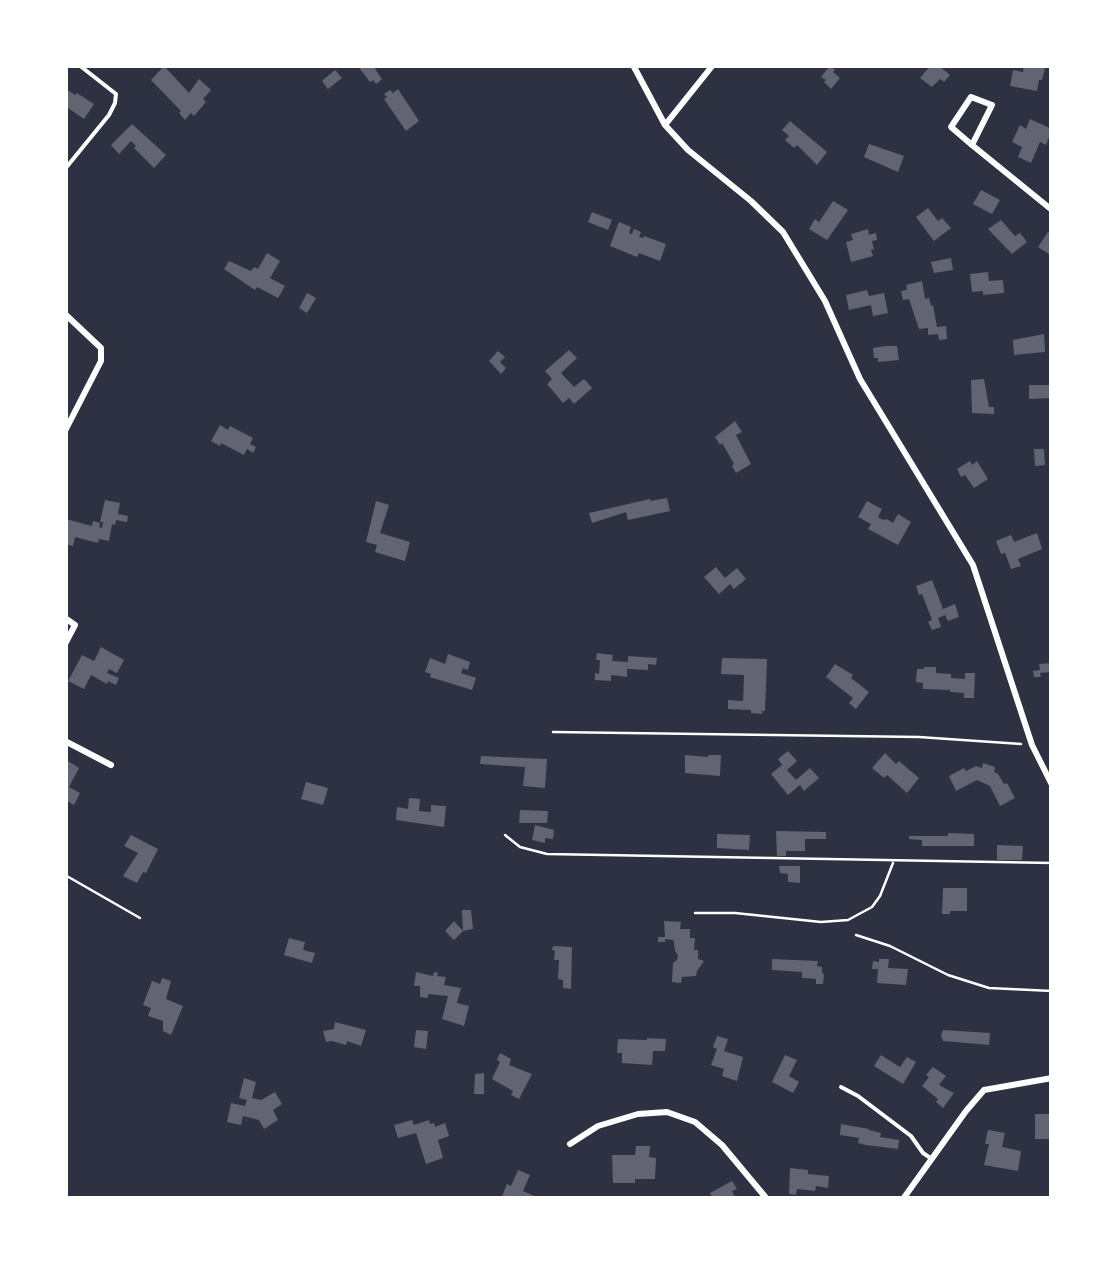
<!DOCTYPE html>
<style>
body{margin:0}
#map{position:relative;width:1117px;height:1264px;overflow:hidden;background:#2d3142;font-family:Commissioner,sans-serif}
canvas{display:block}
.frame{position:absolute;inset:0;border:68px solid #fff;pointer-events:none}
</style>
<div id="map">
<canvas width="1117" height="1264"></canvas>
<div class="frame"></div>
</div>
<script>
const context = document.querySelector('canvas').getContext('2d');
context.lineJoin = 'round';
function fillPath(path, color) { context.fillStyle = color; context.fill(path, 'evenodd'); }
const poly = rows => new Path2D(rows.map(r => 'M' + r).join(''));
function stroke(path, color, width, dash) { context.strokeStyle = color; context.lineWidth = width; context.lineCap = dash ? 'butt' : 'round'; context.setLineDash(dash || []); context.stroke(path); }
fillPath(poly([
 [357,65,380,65,375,69,382,79,376,84,373,80,370,82],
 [931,65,938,65,950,75,944,82,940,79,932,87,920,78],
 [1024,65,1036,67,1037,65,1046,65,1042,80,1039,80,1037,91,1010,86,1013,70,1023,72],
 [164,66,189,93,199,79,211,90,203,99,206,102,194,116,191,113,185,120,179,113,181,111,151,80],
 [830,66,835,70,833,72,840,78,831,89,824,82,826,80,821,77],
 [335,70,342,78,328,89,322,81],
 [65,88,75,95,77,93,94,104,84,119,65,106],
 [398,89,419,121,406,131,384,99,387,97,384,94,390,90,393,93],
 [1030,119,1052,129,1046,145,1040,142,1031,163,1018,157,1022,147,1012,142,1020,125,1026,129],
 [790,121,827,152,817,165,797,145,794,148,785,140,789,136,782,130],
 [132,124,166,155,154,168,134,148,136,146,131,141,119,154,111,145],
 [869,144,904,156,898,172,864,157],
 [981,190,1000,200,992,214,973,204],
 [833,201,848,210,827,240,809,229,815,219,819,222],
 [928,208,938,221,942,218,951,228,934,241,916,217],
 [592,212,612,220,608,230,588,222],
 [1001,220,1015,236,1020,233,1027,242,1012,254,988,229],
 [619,222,631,227,629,233,632,234,634,229,641,232,639,237,643,238,644,236,666,244,660,261,639,253,637,257,610,246],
 [868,229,869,235,876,233,877,240,872,241,874,249,871,250,873,256,851,262,846,242,853,240,851,234],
 [1048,232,1052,235,1052,254,1050,252,1049,254,1038,247],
 [267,253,280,261,270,278,285,286,278,298,257,287,255,290,224,269,229,261,251,271,254,267,258,269],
 [951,258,953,270,934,273,931,262],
 [988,272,989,281,1003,280,1004,293,983,295,983,291,972,292,970,274],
 [922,281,925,299,929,298,931,306,933,305,937,327,946,326,947,339,939,340,938,334,928,335,928,328,919,329,909,299,903,300,901,291,907,290,906,285],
 [867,290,869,296,884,293,888,313,873,316,871,305,849,310,846,295],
 [307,293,316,298,307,313,299,308],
 [1044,334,1045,352,1014,355,1013,340],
 [886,346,897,346,899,360,878,362,878,358,874,358,873,348],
 [569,350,577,358,561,373,574,387,584,379,592,388,574,404,569,398,563,403,547,384,552,379,545,371],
 [498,351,505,357,500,362,506,368,501,374,489,361],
 [984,379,989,407,994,407,994,414,972,413,971,380],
 [1029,385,1051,385,1051,398,1029,399],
 [735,421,742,432,736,435,751,464,736,473,732,466,734,464,722,443,720,445,715,437],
 [220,425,228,430,230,426,253,438,250,444,256,447,253,453,247,449,244,455,221,443,220,446,211,441],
 [1034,449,1044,449,1045,465,1035,466],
 [970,461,972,465,977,461,988,479,974,488,965,475,961,477,957,469],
 [667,498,670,511,628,520,626,512,592,523,589,513,641,501,650,499,650,501],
 [105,500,120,503,118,514,128,516,127,522,116,520,115,525,112,524,109,541,99,539,98,543,75,537,73,546,65,544,66,519,92,526,93,521,100,523,99,527,102,528,103,522,100,522],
 [376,501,389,505,380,533,410,542,405,561,375,552,377,545,366,542],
 [867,501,882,509,878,517,883,520,887,519,893,523,898,514,911,522,898,545,868,529,871,524,858,517],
 [1037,533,1042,549,1018,559,1021,566,1011,569,1005,553,1001,554,996,541,1011,535,1014,542],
 [716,567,725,578,737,568,746,579,734,589,730,584,719,594,704,577],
 [932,580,943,609,955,604,959,617,948,621,945,615,938,618,941,627,932,630,928,622,932,620,922,594,919,595,916,586],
 [101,647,124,660,117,673,109,669,107,673,119,678,116,685,108,681,107,684,91,675,84,689,68,681,82,655,94,661],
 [597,653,613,655,612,661,628,662,628,656,657,658,656,665,648,664,648,670,627,669,627,677,611,675,611,681,595,680,595,673,599,674,600,660,596,660],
 [448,654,470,662,468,670,463,668,461,673,476,678,472,690,430,677,431,674,425,672,430,658,445,664],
 [722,658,767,659,765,711,762,711,762,714,751,713,751,710,728,709,728,700,743,701,744,675,721,674],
 [1052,663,1052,672,1040,673,1041,677,1034,677,1033,671,1040,670,1039,664],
 [835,664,853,675,851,678,869,692,856,709,849,703,853,698,826,677],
 [924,667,936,667,936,673,951,674,951,678,965,679,965,673,975,673,974,698,964,698,964,693,950,692,950,690,923,689,923,683,916,682,917,669,924,669],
 [788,751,797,761,787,770,796,780,810,768,819,778,804,791,800,785,788,795,771,774,782,765,778,759],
 [885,753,896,764,899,761,919,778,907,793,887,775,884,778,872,768],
 [685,755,708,757,708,755,721,755,720,776,685,773],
 [481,756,547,759,545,788,523,786,525,767,480,764],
 [68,761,79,768,69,787,80,793,74,805,65,800,65,767],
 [983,763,995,767,994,772,998,774,1004,784,1007,783,1015,798,1000,806,990,786,977,780,956,791,949,776,964,768,966,771,976,766,982,768],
 [306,782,328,788,323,805,301,799],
 [409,798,420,799,419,811,431,812,431,805,446,806,444,827,396,820,397,807,408,809],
 [520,810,548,811,547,823,519,823],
 [535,825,554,830,553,839,545,838,545,843,532,840],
 [776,831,826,832,826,839,805,839,805,851,786,851,786,856,777,856],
 [948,833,974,834,974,846,922,846,922,840,909,839,909,836,948,836],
 [717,834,750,835,749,850,717,848],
 [131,835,158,849,146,873,143,872,137,883,123,876,138,853,124,846],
 [997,845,1023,846,1022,860,997,860],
 [779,866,800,866,800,883,788,882,788,874,780,873],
 [943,888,967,888,967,911,950,911,950,914,942,914],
 [462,910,471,910,473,929,463,931],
 [454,921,463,931,454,940,445,931],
 [664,921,681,922,680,929,690,929,690,938,695,938,694,950,698,950,698,959,704,961,697,971,696,976,682,977,681,983,672,982,673,963,677,960,678,955,675,951,674,942,673,940,665,939,665,942,658,942,658,937,665,937],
 [289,938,305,942,303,950,315,953,312,963,284,955],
 [553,946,572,947,571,989,563,988,563,980,558,979,559,960,554,960,555,951,552,950],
 [772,959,818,961,817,966,822,967,822,973,824,974,823,984,816,984,816,979,802,978,802,972,772,970],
 [879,959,889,959,888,968,908,969,906,985,877,983,878,969,872,969,873,961,879,962],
 [416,972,433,976,434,972,438,973,437,976,446,977,444,985,461,988,457,1003,469,1006,464,1026,442,1019,448,996,428,994,428,998,420,997,420,986,414,986],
 [162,978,171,981,166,999,183,1006,171,1035,163,1031,163,1021,148,1016,151,1008,143,1005,152,981,160,984],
 [335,1022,366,1030,361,1046,347,1041,346,1045,332,1041,326,1042,323,1031,334,1029],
 [416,1030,428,1031,426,1049,414,1047],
 [943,1030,990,1033,989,1045,943,1041,941,1036],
 [717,1036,728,1039,724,1051,743,1057,737,1081,722,1076,724,1069,711,1065,717,1049,713,1047],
 [647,1038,666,1039,665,1051,653,1051,652,1065,622,1063,622,1053,617,1053,618,1039,647,1040],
 [500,1053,511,1059,509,1065,532,1074,519,1099,511,1095,513,1091,492,1079,500,1062,497,1060],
 [785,1055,797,1060,789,1076,799,1082,793,1093,772,1082],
 [881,1055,900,1067,907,1057,916,1062,903,1084,874,1066],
 [933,1067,946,1076,939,1085,954,1093,943,1108,936,1102,938,1099,922,1086,929,1077,926,1075],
 [484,1073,484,1094,474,1094,475,1074],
 [244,1078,256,1082,252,1098,261,1100,275,1092,282,1104,273,1110,278,1120,264,1129,259,1120,243,1116,241,1125,227,1122,231,1103,245,1106,247,1100,239,1098],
 [1035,1114,1052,1114,1050,1139,1035,1139],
 [412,1120,414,1125,429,1120,430,1124,434,1123,435,1127,445,1123,449,1136,438,1140,443,1158,426,1164,416,1133,398,1138,394,1125],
 [841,1124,869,1129,869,1130,881,1133,880,1137,899,1140,898,1149,866,1145,858,1143,859,1138,840,1135],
 [988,1130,1005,1133,1002,1147,1021,1151,1018,1171,984,1165,989,1144,985,1144],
 [636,1146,650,1146,649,1157,656,1158,655,1179,635,1179,635,1183,613,1183,612,1155,635,1155],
 [790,1168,808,1170,808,1174,829,1176,828,1188,816,1186,815,1191,797,1189,796,1195,789,1194],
 [518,1170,530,1175,523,1191,541,1199,501,1199,507,1184,511,1186],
 [732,1181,737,1189,732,1191,736,1199,713,1199,710,1193]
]), '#626471');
stroke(poly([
 [553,732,919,737,1021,744],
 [505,835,520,847,547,854,1052,863],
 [65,875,140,918],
 [695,913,735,913,821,922,848,920,872,907,880,896,893,863],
 [856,935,890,946,948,975,989,988,1052,991]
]), '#fff', 2.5);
stroke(poly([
 [65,169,109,115,115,103,116,94,79,65],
 [841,1087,858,1096,911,1136,923,1153,932,1159]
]), '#fff', 4);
stroke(poly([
 [633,65,665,125,688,150,751,201,783,232,825,301,860,379,973,565,1032,745,1052,785],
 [665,125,713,65],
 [972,145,992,105,971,97,951,127,972,145,1052,210],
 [65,314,101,348,101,361,65,431],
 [65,618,75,625,65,644],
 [65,741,111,765],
 [570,1144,598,1126,638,1114,667,1112,695,1122,722,1145,767,1199],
 [903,1199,966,1111,984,1090,1052,1078]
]), '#fff', 6);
</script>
